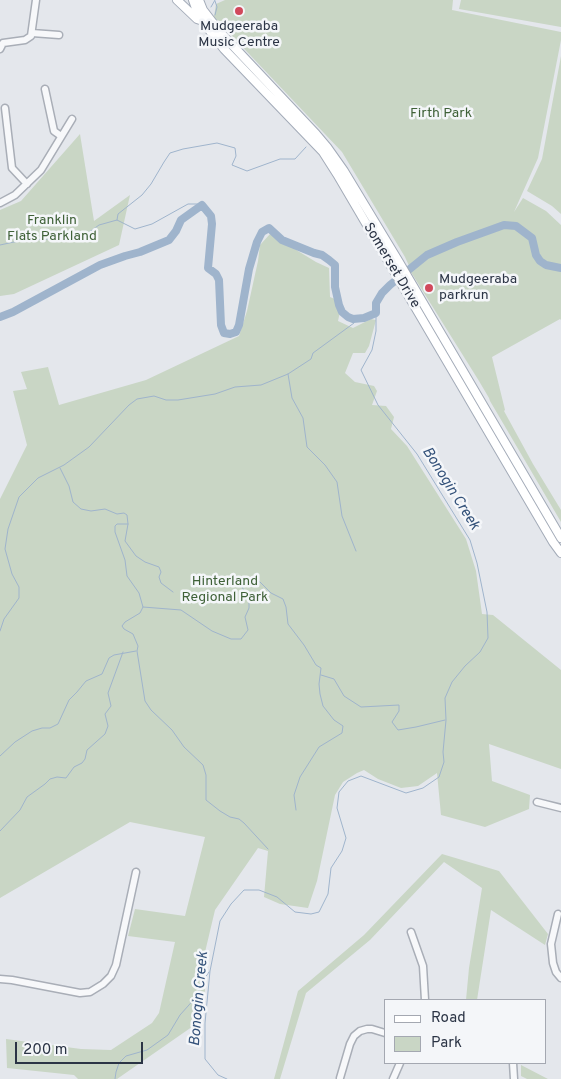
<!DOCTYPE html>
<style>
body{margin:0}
#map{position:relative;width:561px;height:1079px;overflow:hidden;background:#e4e7ec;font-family:Overpass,sans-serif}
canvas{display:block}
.legend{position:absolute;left:384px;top:999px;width:162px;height:65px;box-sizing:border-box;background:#f4f6f9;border:1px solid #a4a8b1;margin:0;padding:6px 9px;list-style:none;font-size:15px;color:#2b3445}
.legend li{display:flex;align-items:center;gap:10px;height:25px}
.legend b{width:25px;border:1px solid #a4a8b1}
.scale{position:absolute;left:15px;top:1042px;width:128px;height:22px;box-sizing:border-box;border:2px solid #2b3445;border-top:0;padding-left:6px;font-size:15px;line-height:18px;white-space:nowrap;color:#2b3445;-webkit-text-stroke:4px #f4f6f9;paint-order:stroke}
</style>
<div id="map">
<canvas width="561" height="1079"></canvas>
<ul class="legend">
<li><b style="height:6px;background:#fff"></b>Road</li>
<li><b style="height:14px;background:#c9d6c5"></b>Park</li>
</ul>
<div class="scale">200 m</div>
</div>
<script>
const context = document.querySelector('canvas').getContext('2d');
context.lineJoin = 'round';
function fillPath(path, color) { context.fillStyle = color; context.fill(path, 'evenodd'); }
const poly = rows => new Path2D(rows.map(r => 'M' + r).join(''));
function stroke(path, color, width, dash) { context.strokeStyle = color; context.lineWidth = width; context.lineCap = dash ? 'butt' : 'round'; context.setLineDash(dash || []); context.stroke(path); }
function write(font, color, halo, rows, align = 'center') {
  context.font = font + ' Overpass,sans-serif'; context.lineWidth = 5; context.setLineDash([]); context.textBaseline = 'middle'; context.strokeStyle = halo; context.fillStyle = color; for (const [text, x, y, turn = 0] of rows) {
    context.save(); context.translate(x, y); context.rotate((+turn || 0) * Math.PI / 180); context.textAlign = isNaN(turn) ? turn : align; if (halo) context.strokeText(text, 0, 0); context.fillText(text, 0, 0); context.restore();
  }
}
fillPath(poly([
 [225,0,453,0,452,10,561,32,561,40,538,158,514,212,523,198,546,211,561,225,561,320,560,319,492,357,505,410,504,411,533,464,561,510,561,522,490,401,489,398,479,381,409,269,410,268,405,257,342,152,214,17,216,4],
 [461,0,561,0,561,27,459,9],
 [561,56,561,214,552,206,527,191,542,159],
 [80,134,94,221,130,195,119,245,14,294,0,296,0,210,21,201],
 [270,234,316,262,329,268,330,297,342,302,338,321,353,328,371,319,376,320,369,346,365,353,353,353,345,373,355,382,374,386,377,391,372,405,386,406,394,417,391,429,407,446,466,539,476,571,482,614,493,615,561,670,561,769,489,744,492,781,530,795,529,809,485,827,441,815,437,773,418,786,401,788,378,779,364,770,357,773,343,782,335,795,317,881,308,908,280,904,264,897,268,851,258,848,215,910,201,969,205,990,199,1022,117,1079,78,1079,74,1075,7,1068,6,1039,81,1049,111,1050,152,1023,159,1013,175,942,128,936,135,909,185,916,205,837,130,822,0,898,0,499,27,445,13,391,27,389,21,372,48,367,59,405,146,380,239,336,247,311,258,261,260,245],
 [442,854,499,871,548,934,545,945,491,910,477,1000,466,1000,469,968,482,888,444,862,370,940,306,993,280,1079,274,1079,298,991,364,935],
 [521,1065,548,1079,527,1079,521,1076]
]), '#c9d6c5');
stroke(poly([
 [215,1,217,7,215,15],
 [211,7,215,0],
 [117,220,118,214,142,195,151,184,164,162,170,153,183,149,217,143,235,148,236,156,232,165,247,171,280,159,295,159,306,147],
 [0,245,14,242,32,240,77,237,88,233,99,225,117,220,135,229,152,224,188,204,197,204,202,205],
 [288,374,292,398,303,418,307,447,325,465,337,482,342,516,356,551],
 [60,468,69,486,73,502,81,509,91,511,105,509,117,514,124,513,127,515,128,524,125,541,136,556,145,562,159,567,161,572,159,577,161,583,173,592],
 [128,524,117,524,115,526,115,532,125,560,127,576,139,593,143,607,140,613,125,622,122,626,124,629,133,634,138,646,137,651,145,701,151,710,172,730,184,747,203,765,206,775,206,800,220,811,230,817,239,819,244,823,268,849],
 [143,607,181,610,212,631,231,639,241,639,248,630,245,617,249,608,249,600,241,585,248,578,252,578,260,582,271,593,283,599,286,607,288,624,304,645,316,665,321,668,319,684,320,694,323,706,334,720,343,726,342,733,319,747,300,777,294,795,296,810],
 [0,631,4,619,19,598,19,587,12,574,5,549,8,529,19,497,38,478,64,465,89,447,129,405,137,399,154,396,166,400,178,400,215,394,235,387,261,385,288,374,311,359,313,353,354,323,355,319],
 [321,675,334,679,344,696,361,707,399,705,399,711,392,722,398,730,416,727,445,720],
 [0,756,15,742,32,731,42,728,50,728,58,724,69,700,77,692,86,681,102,674,109,658,114,655,136,651],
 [0,831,20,810,27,797,45,784,50,779,57,777,66,778,74,767,82,763,85,759,87,750,105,734,108,726,105,714,111,706,108,693,123,652],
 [115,1079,116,1072,119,1063,126,1056,147,1050,168,1035,180,1015,197,996,202,982,209,972],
 [227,1079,218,1075,205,1059,205,1023,210,971,220,921,231,904,244,890,259,890,277,897,295,912,311,914,319,912,328,894,331,868,342,851,346,838,337,808,339,792,348,781,361,776,406,793,423,788,439,777,444,762,443,752,446,720,445,698,452,682,465,666,480,652,488,638,487,612,477,563,470,540,417,454,378,405,361,370,372,350,376,331,376,313]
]), '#9fb4cc', 1);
stroke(poly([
 [0,317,13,312,100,265,125,256,140,252,169,240,176,231,181,220,202,205,211,216,212,224,208,268,216,274,219,280,221,325,224,333,230,334,236,332,239,325,249,269,257,242,262,232,269,228,282,240,314,253,322,255,329,260,335,265,335,287,339,305,342,312,348,317,353,319,364,318,376,313,376,303,382,293,390,285,427,255,457,242,504,225,516,226,532,238,536,255,540,261,546,265,561,268]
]), '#9fb4cc', 8);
const minor = poly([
 [32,33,59,35],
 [0,49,3,43,25,40,31,36,36,0],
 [45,89,54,131,61,136],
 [5,108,12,168,27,184],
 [0,203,15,195,41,170,72,119],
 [537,802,561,808],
 [558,914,551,944,553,963,556,972,561,978],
 [411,932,423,966,425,1000],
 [0,979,12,980,80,993,90,992,103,984,111,976,116,965,136,872],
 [513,1063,514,1079],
 [340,1078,350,1044,354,1036,360,1031,367,1029,372,1029,385,1033],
 [393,1079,400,1063]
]);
const major = poly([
 [177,0,197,19,200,20],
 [193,0,199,17,224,49,323,152,337,174,553,542,561,553],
 [199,0,203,10,220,32,316,134,327,147,344,171,399,262,561,538]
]);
stroke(minor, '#a9aeb7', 9);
stroke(major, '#a3abb8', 10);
stroke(minor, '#f7f8fa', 6);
stroke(major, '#fff', 8);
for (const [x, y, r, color] of [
 [239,11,5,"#d1495b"],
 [429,288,5,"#d1495b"]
]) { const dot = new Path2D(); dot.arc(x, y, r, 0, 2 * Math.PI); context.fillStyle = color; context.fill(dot); stroke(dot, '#f4f6f9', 2); }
write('14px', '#2b3445', '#f4f6f9', [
 ["Mudgeeraba",239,27],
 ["Music Centre",239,43],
 ["Mudgeeraba",439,280,"left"],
 ["parkrun",439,296,"left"]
]);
write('14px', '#3f6138', '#f4f6f9', [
 ["Firth Park",441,114],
 ["Franklin",52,221],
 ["Flats Parkland",52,237],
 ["Hinterland",225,582],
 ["Regional Park",225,598]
]);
write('14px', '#2b3445', '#f4f6f9', [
 ["Somerset Drive",391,266,59]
]);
write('italic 15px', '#34527a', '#f4f6f9', [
 ["Bonogin Creek",450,489,58],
 ["Bonogin Creek",200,999,-85]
]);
</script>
